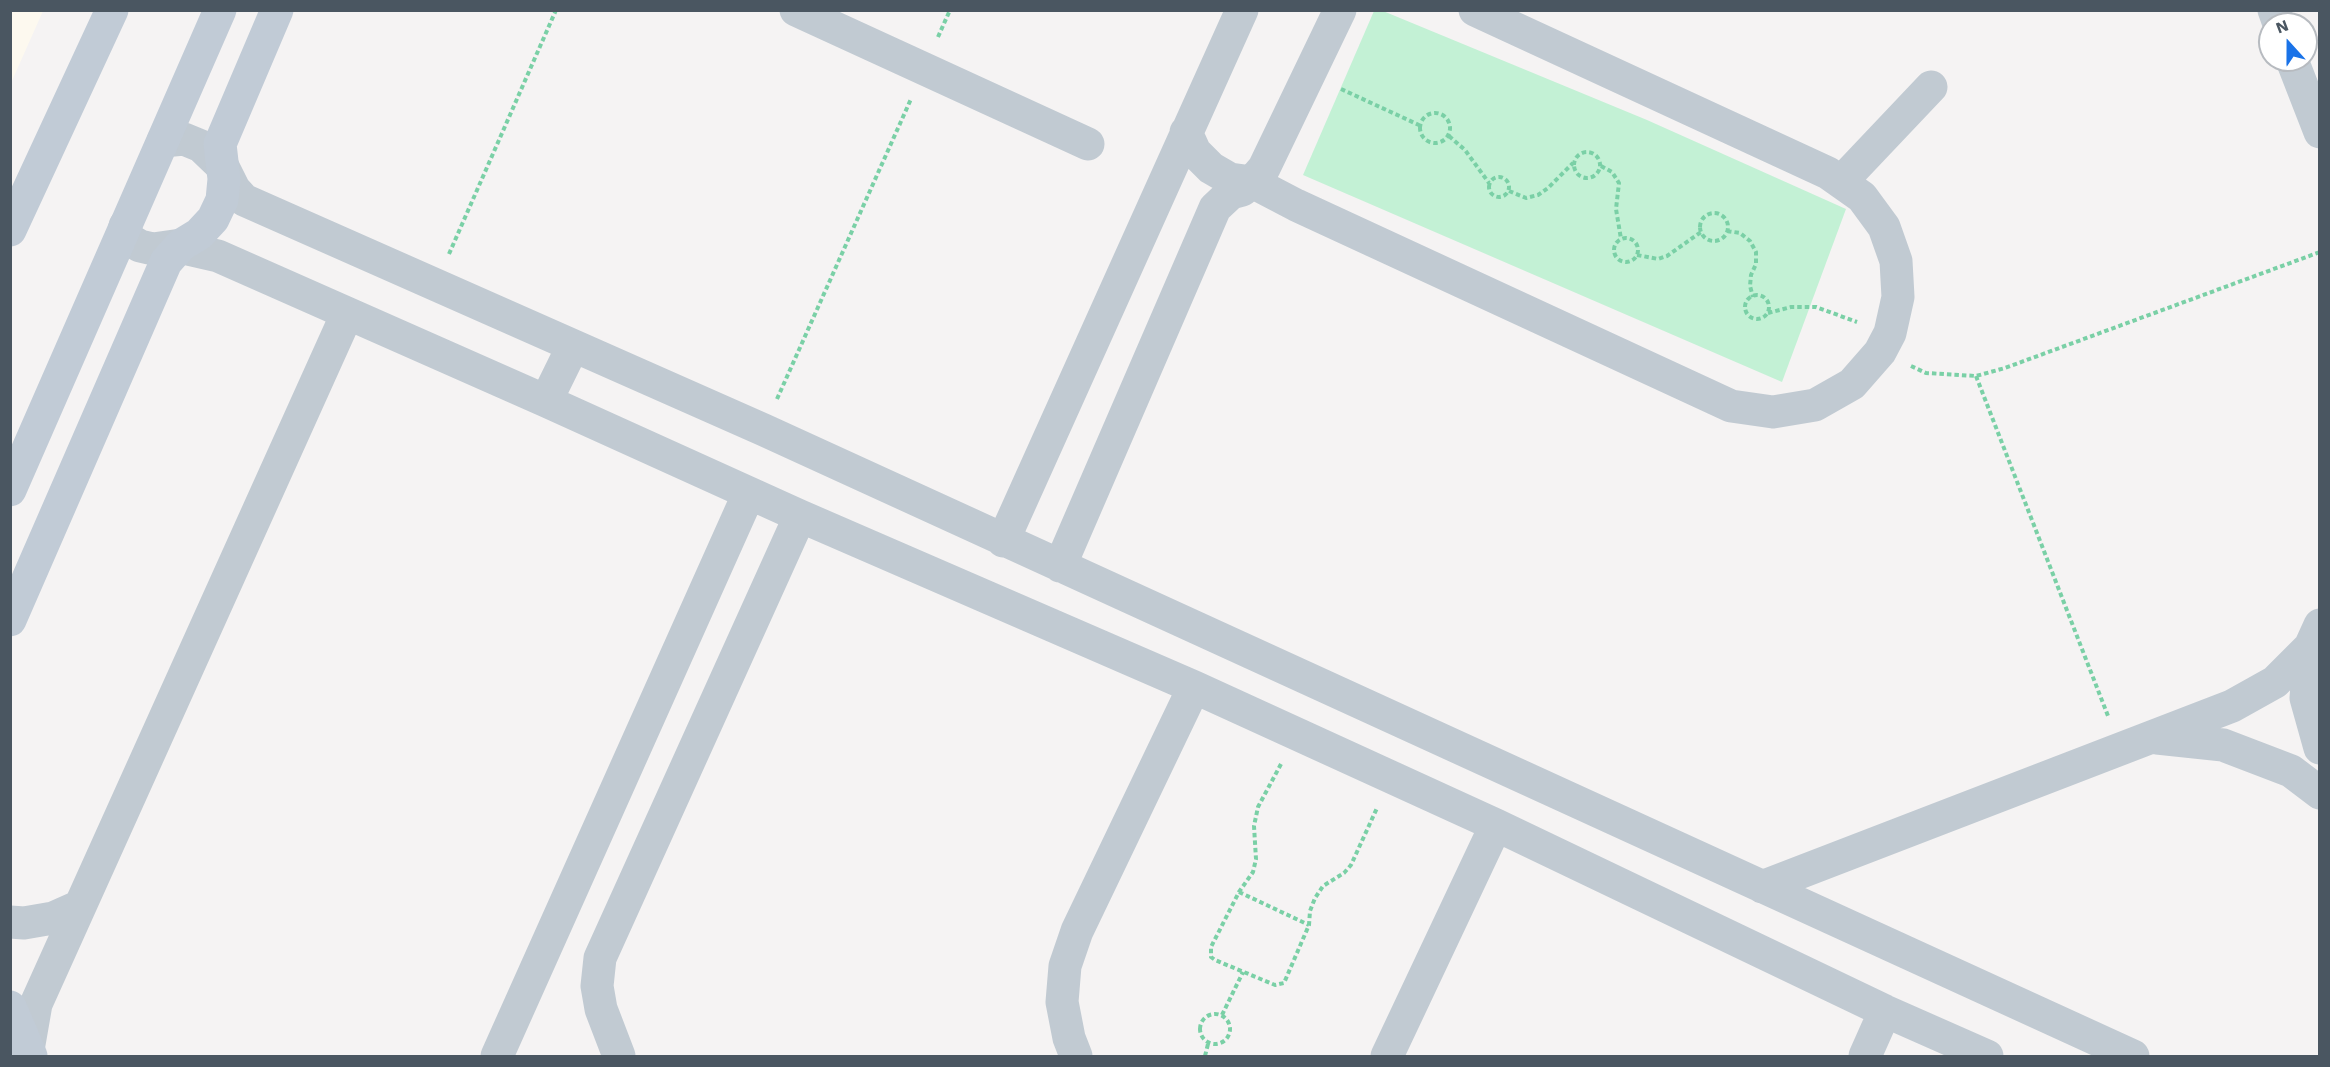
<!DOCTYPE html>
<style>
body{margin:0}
#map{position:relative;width:2330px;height:1067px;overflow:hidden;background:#f5f3f3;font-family:"Work Sans",sans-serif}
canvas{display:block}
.frame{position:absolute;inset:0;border:12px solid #4a5661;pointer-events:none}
.north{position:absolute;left:2258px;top:12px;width:60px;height:60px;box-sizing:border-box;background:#fff;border:2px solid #b7bbc0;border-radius:50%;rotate:339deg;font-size:16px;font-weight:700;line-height:24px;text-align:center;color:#4a5661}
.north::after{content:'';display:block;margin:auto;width:21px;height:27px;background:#1a73e8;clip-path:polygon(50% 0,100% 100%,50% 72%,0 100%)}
</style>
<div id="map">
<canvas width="2330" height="1067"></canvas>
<div class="frame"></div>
<div class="north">N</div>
</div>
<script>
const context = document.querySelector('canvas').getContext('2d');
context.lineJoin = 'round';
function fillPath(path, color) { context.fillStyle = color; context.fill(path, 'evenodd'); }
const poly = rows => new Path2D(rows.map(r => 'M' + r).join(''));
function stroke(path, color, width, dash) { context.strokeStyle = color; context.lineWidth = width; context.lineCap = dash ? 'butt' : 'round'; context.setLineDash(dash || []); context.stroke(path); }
fillPath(poly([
 [11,10,43,11,11,83,10,11]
]), '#fdf9ef');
fillPath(poly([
 [1374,11,1383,11,1647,120,1846,209,1782,382,1303,175]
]), '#c3f1d5');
stroke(poly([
 [938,37,950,10],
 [1341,89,1419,125],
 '1420 128a15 15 0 1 1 30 0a15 15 0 1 1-30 0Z',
 [1449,136,1465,150,1489,183],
 '1574 165a13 13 0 1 1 26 0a13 13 0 1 1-26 0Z',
 [1601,166,1612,172,1619,183,1616,209,1621,239],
 '1489 187a10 10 0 1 1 20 0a10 10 0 1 1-20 0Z',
 [1509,191,1526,198,1538,195,1548,188,1573,163],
 '1700 227a14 14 0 1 1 28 0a14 14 0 1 1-28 0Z',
 [1727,231,1740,233,1750,241,1756,252,1756,264,1751,275,1750,286,1753,297],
 '1614 250a12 12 0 1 1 24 0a12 12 0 1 1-24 0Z',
 [449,254,556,10],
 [1637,255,1658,259,1667,256,1701,232],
 '1745 307a12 12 0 1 1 24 0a12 12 0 1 1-24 0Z',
 [1768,313,1791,307,1816,307,1857,322],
 [1911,366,1926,373,1976,376,2005,368,2320,252],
 [1976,376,2108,716],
 [777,399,911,99],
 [1281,764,1258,807,1254,826,1256,859,1253,872,1239,892,1211,947,1211,957,1215,960,1275,985,1284,983,1309,925,1310,911,1315,898,1323,886,1344,873,1351,865,1377,808],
 [1239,892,1309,925],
 '1200 1029a15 15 0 1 1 30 0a15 15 0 1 1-30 0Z',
 [1222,1015,1243,972],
 [1205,1056,1208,1044]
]), '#7ad0a6', 4, [4.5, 3]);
stroke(poly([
 [796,10,1088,144],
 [2274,10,2279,24],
 [2292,60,2320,132],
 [1186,132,1195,152,1211,168,1230,179,1252,182,1296,205,1731,406,1773,412,1815,405,1852,384,1880,352,1890,333,1898,297,1896,261,1884,227,1862,197,1828,173,1475,10],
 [163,141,184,139,201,146,223,167,234,189,244,200,764,430,2133,1056],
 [1841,182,1931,87],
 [125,226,128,239,140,246,153,249,181,245,183,248,218,256,546,401,800,516,1194,687,1496,825,1885,1011,1987,1056],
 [546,401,573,346],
 [1003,541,1242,10],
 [1060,566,1215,208,1231,193,1242,190,1252,182,1264,168,1340,10],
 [2320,625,2310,647,2306,698,2320,748],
 [2157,738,2223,745,2291,771,2320,793],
 [1762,887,2232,706,2275,682,2310,647],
 [10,922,24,923,53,918,80,906],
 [28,1050,36,1004,347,314],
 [497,1056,749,493],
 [619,1056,601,1009,597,986,600,958,800,516],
 [1076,1056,1069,1038,1062,1002,1065,966,1077,931,1194,687],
 [1387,1056,1496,825],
 [1865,1056,1885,1011]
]), '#c1cad2', 33);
stroke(poly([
 [10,230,112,10],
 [10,490,220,10],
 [10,620,166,262,181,245,199,234,213,219,222,200,224,179,220,144,277,10],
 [10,1007,31,1056]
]), '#c1cbd6', 33);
</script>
